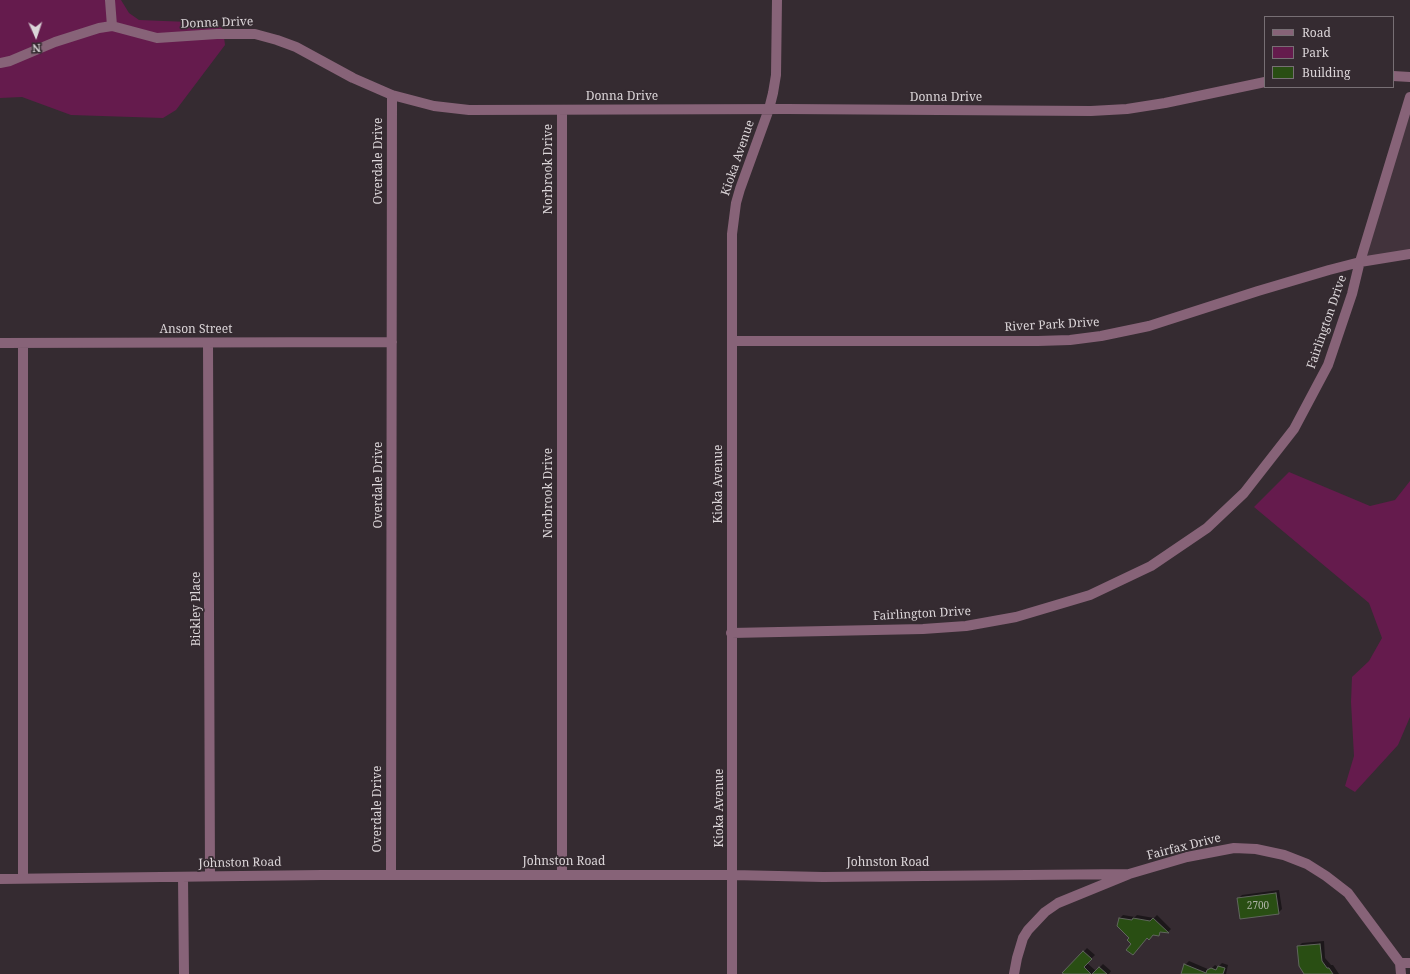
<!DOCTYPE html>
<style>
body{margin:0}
#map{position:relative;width:1410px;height:974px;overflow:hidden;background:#352b31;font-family:"Noto Serif",serif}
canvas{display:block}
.legend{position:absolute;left:1264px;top:16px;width:130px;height:72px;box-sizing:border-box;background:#352b31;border:1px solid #776f74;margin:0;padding:5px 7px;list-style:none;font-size:12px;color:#dbd5d8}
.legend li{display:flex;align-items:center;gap:8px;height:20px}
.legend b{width:20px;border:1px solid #776f74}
.north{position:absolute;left:16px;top:16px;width:40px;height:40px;-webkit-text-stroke:3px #352b31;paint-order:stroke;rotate:177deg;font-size:11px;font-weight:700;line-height:16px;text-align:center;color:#dbd5d8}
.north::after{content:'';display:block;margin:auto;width:14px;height:18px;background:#dbd5d8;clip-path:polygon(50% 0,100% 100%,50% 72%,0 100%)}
</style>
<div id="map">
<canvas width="1410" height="974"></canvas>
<ul class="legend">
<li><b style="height:5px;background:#876378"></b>Road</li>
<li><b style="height:11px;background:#651b4d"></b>Park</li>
<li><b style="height:11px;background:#294e13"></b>Building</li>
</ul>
<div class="north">N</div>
</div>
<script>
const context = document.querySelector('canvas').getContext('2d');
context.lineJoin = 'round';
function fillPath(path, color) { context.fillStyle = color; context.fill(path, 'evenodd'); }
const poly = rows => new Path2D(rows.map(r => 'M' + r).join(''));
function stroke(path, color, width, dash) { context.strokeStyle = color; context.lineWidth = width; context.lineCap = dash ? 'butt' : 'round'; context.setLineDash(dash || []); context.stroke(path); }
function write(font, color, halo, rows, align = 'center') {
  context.font = font + ' "Noto Serif",serif'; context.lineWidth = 3.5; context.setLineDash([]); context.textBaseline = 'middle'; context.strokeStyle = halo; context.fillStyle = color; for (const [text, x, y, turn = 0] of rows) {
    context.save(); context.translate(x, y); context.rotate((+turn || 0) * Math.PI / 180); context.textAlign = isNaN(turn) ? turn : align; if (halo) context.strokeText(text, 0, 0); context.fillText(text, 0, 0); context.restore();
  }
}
fillPath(poly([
 [1410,97,1410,254,1360,262]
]), '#42333c');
fillPath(poly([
 [0,0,121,0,129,13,139,20,215,23,223,29,225,45,176,110,163,118,71,115,22,97,0,98],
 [1289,472,1370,506,1395,500,1410,481,1410,717,1398,745,1355,792,1345,786,1354,756,1351,702,1352,677,1369,661,1382,638,1369,603,1254,507]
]), '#651b4d');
fillPath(poly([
 [1279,890,1282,909,1278,913,1238,899,1242,895],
 [1123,915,1135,917,1137,915,1154,918,1157,915,1171,929,1168,932,1162,931,1159,934,1154,934,1132,944,1120,918],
 [1324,941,1325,958,1331,965,1333,965,1339,974,1305,974,1298,947,1302,943],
 [1087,948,1095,955,1087,963,1096,971,1103,964,1111,971,1109,974,1065,974,1064,973],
 [1189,961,1210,970,1215,965,1218,967,1222,963,1228,965,1226,974,1182,974,1185,965]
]), '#0007');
const building = poly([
 [1276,893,1279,914,1240,919,1237,898,1276,893],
 [1119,918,1132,920,1133,918,1150,921,1153,918,1169,933,1160,932,1159,936,1153,935,1149,940,1147,938,1133,955,1126,950,1131,944,1127,940,1129,938,1117,926,1119,918],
 [1320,944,1322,961,1327,968,1329,968,1333,974,1304,974,1299,966,1297,946,1320,944],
 [1083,951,1092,959,1084,967,1091,974,1064,974,1062,973,1083,951],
 [1184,964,1206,973,1207,970,1211,968,1216,970,1218,966,1225,968,1223,974,1181,974,1184,964],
 [1099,967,1107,974,1092,974,1099,967]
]);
fillPath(building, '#294e13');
stroke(building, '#60665d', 1);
stroke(poly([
 [110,0,112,26],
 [0,63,10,61,55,42,99,28,112,26,157,38,217,34,255,34,277,40,296,47,353,78,392,95,434,106,469,110,787,109,1091,111,1127,109,1165,103,1265,82],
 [1393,76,1410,77],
 [562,110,562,875],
 [733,341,1038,341,1070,340,1101,336,1149,326,1258,291,1329,270,1360,262,1410,254],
 [0,343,392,342],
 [23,343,23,878],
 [208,343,210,876],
 [731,633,923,629,966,626,1016,617,1090,595,1151,566,1207,528,1244,493,1294,429,1328,365,1352,294,1359,265,1410,97],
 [391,875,392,95],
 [183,877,184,974],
 [0,879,322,875,733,875,823,877,1129,874],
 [1400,963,1401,974],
 [732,974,732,234,736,203,740,189,769,109,773,93,776,75,777,0],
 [1014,974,1017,958,1023,938,1028,930,1045,912,1058,903,1129,874,1187,857,1234,848,1256,849,1284,855,1307,864,1326,876,1348,893,1400,963,1410,963]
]), '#876378', 10);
write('10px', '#aeb3a7', null, [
 ["2700",1258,906]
]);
write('12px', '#dbd5d8', '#352b31', [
 ["Donna Drive",217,23,-2],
 ["Donna Drive",622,97],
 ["Donna Drive",946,98],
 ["Kioka Avenue",738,158,-71],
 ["Overdale Drive",379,161,-90],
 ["Norbrook Drive",549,169,-90],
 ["Fairlington Drive",1327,322,-71],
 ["River Park Drive",1052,325,-3],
 ["Anson Street",196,330],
 ["Kioka Avenue",719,484,-90],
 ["Overdale Drive",379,485,-90],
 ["Norbrook Drive",549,493,-90],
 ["Bickley Place",197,609,-90],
 ["Fairlington Drive",922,614,-3],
 ["Kioka Avenue",720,808,-90],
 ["Overdale Drive",378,809,-90],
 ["Fairfax Drive",1184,847,-14],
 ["Johnston Road",564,862],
 ["Johnston Road",240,863,-1],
 ["Johnston Road",888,863]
]);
</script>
